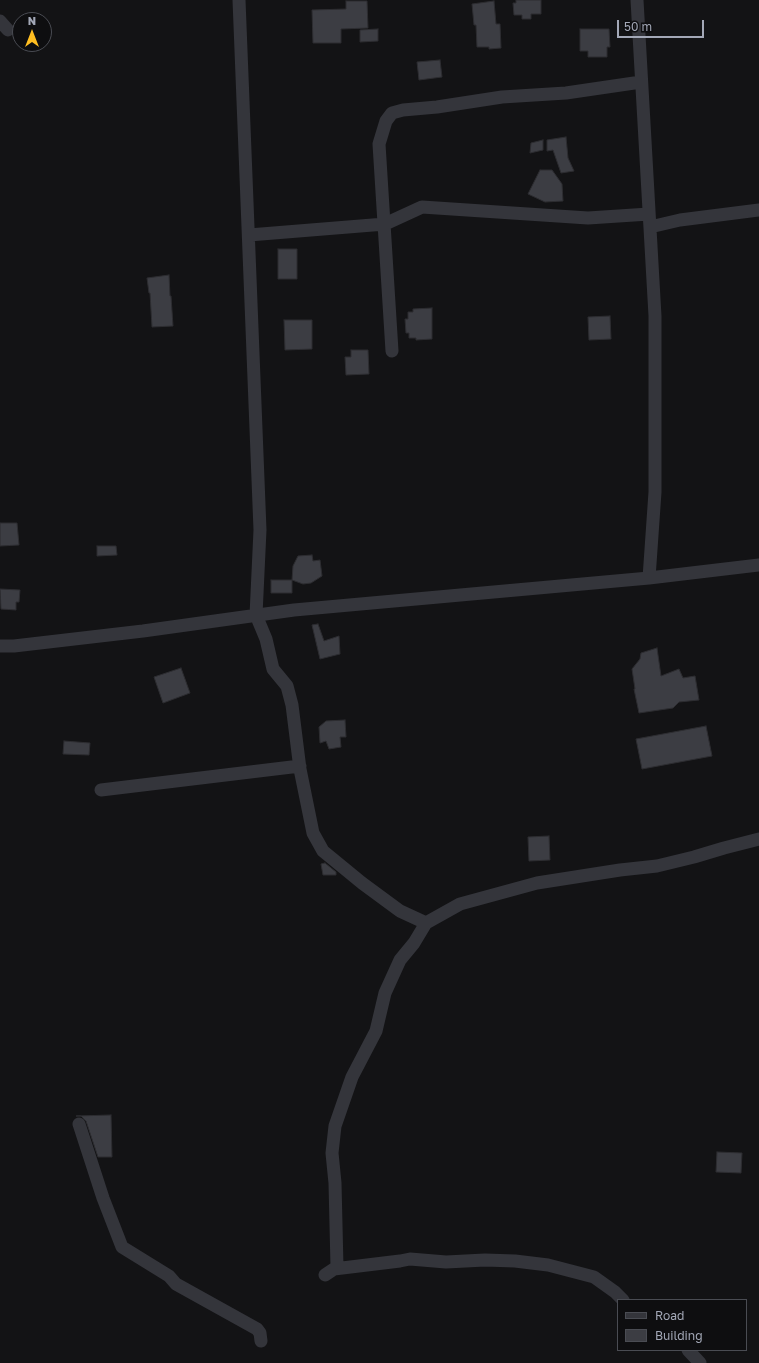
<!DOCTYPE html>
<style>
body{margin:0}
#map{position:relative;width:759px;height:1363px;overflow:hidden;background:#131315;font-family:"Golos Text",sans-serif}
canvas{display:block}
.legend{position:absolute;left:617px;top:1299px;width:130px;height:52px;box-sizing:border-box;background:#0e0e10;border:1px solid #4a4c53;margin:0;padding:5px 7px;list-style:none;font-size:12px;color:#a3a8b7}
.legend li{display:flex;align-items:center;gap:8px;height:20px}
.legend b{width:20px;border:1px solid #4a4c53}
.north{position:absolute;left:12px;top:12px;width:40px;height:40px;box-sizing:border-box;background:#0e0e10;border:1px solid #4a4c53;border-radius:50%;rotate:0deg;font-size:11px;font-weight:700;line-height:16px;text-align:center;color:#a3a8b7}
.north::after{content:'';display:block;margin:auto;width:14px;height:18px;background:#ffbe21;clip-path:polygon(50% 0,100% 100%,50% 72%,0 100%)}
.scale{position:absolute;left:617px;top:20px;width:87px;height:18px;box-sizing:border-box;border:2px solid #a3a8b7;border-top:0;padding-left:5px;font-size:12px;line-height:14px;white-space:nowrap;color:#a3a8b7;-webkit-text-stroke:3px #0e0e10;paint-order:stroke}
</style>
<div id="map">
<canvas width="759" height="1363"></canvas>
<ul class="legend">
<li><b style="height:5px;background:#34353b"></b>Road</li>
<li><b style="height:11px;background:#3c3d43"></b>Building</li>
</ul>
<div class="north">N</div>
<div class="scale">50 m</div>
</div>
<script>
const context = document.querySelector('canvas').getContext('2d');
context.lineJoin = 'round';
function fillPath(path, color) { context.fillStyle = color; context.fill(path, 'evenodd'); }
const poly = rows => new Path2D(rows.map(r => 'M' + r).join(''));
function stroke(path, color, width, dash) { context.strokeStyle = color; context.lineWidth = width; context.lineCap = dash ? 'butt' : 'round'; context.setLineDash(dash || []); context.stroke(path); }
const building = poly([
 [516,0,541,0,541,14,531,14,531,19,522,19,522,15,514,15,513,3,516,3,516,0],
 [346,1,367,1,368,28,341,29,341,43,313,43,312,10,346,9,346,1],
 [494,1,496,24,500,24,501,48,489,49,489,47,477,47,476,25,474,25,472,4,494,1],
 [378,29,378,41,360,42,360,30,378,29],
 [580,29,609,29,610,47,607,47,607,57,588,57,588,51,580,51,580,29],
 [440,60,442,77,419,80,417,62,440,60],
 [566,137,568,158,574,171,561,173,553,150,547,151,547,140,566,137],
 [543,140,543,150,530,153,531,143,543,140],
 [540,170,552,170,562,184,563,201,545,202,528,194,540,170],
 [278,249,297,249,297,279,278,279,278,249],
 [169,275,170,296,171,296,173,326,152,327,150,293,149,293,147,278,169,275],
 [432,308,432,339,416,340,416,338,409,338,409,333,406,333,405,319,408,319,408,312,413,312,413,309,432,308],
 [610,316,611,339,589,340,588,317,610,316],
 [284,320,312,320,312,349,285,350,284,320],
 [351,350,368,350,369,374,346,375,345,357,351,357,351,350],
 [0,523,17,523,19,545,0,546,0,523],
 [97,546,116,546,117,555,97,556,97,546],
 [312,555,313,561,320,560,322,576,311,583,303,584,292,580,293,566,298,556,312,555],
 [271,580,292,580,292,593,271,593,271,580],
 [0,589,20,590,19,602,16,602,16,610,1,609,0,589],
 [318,624,324,641,339,636,340,654,320,659,312,625,318,624],
 [657,648,661,676,679,669,683,678,695,676,699,700,679,702,673,708,639,713,634,689,635,689,632,669,640,659,641,653,657,648],
 [181,668,190,693,163,703,154,677,181,668],
 [345,720,346,737,340,737,341,747,329,749,326,741,320,743,319,727,326,721,345,720],
 [706,726,712,756,642,769,636,739,706,726],
 [64,741,90,743,89,755,63,754,64,741],
 [549,836,550,860,529,861,528,837,549,836],
 [325,863,336,872,336,875,323,875,321,864,325,863],
 [111,1115,112,1157,98,1157,86,1121,81,1116,76,1116,111,1115],
 [717,1152,742,1153,741,1173,716,1172,717,1152]
]);
fillPath(building, '#3c3d43');
stroke(building, '#2d2d31', 1);
stroke(poly([
 [239,0,260,530,256,615,266,639,273,669,287,686,292,705,300,769,313,833,323,851,362,883,400,911,426,923],
 [637,0,655,316,655,492,649,578],
 [0,21,8,30],
 [650,227,680,220,759,210],
 [249,235,385,224,422,207,588,218,649,214],
 [392,351,379,144,386,121,392,113,403,110,437,107,502,97,566,93,641,82],
 [0,646,14,646,143,631,294,610,649,578,759,565],
 [101,790,300,766],
 [79,1124,103,1198,122,1247,169,1276,176,1284,257,1329,260,1333,261,1341],
 [334,1269,400,1261,410,1259,446,1262,485,1260,515,1261,548,1265,594,1277,615,1292,623,1300],
 [325,1275,337,1267,335,1183,332,1153,335,1126,352,1077,376,1031,385,993,400,960,414,943,426,923,460,904,537,883,620,870,657,866,694,857,724,848,759,839],
 [688,1350,700,1363]
]), '#34353b', 13);
</script>
